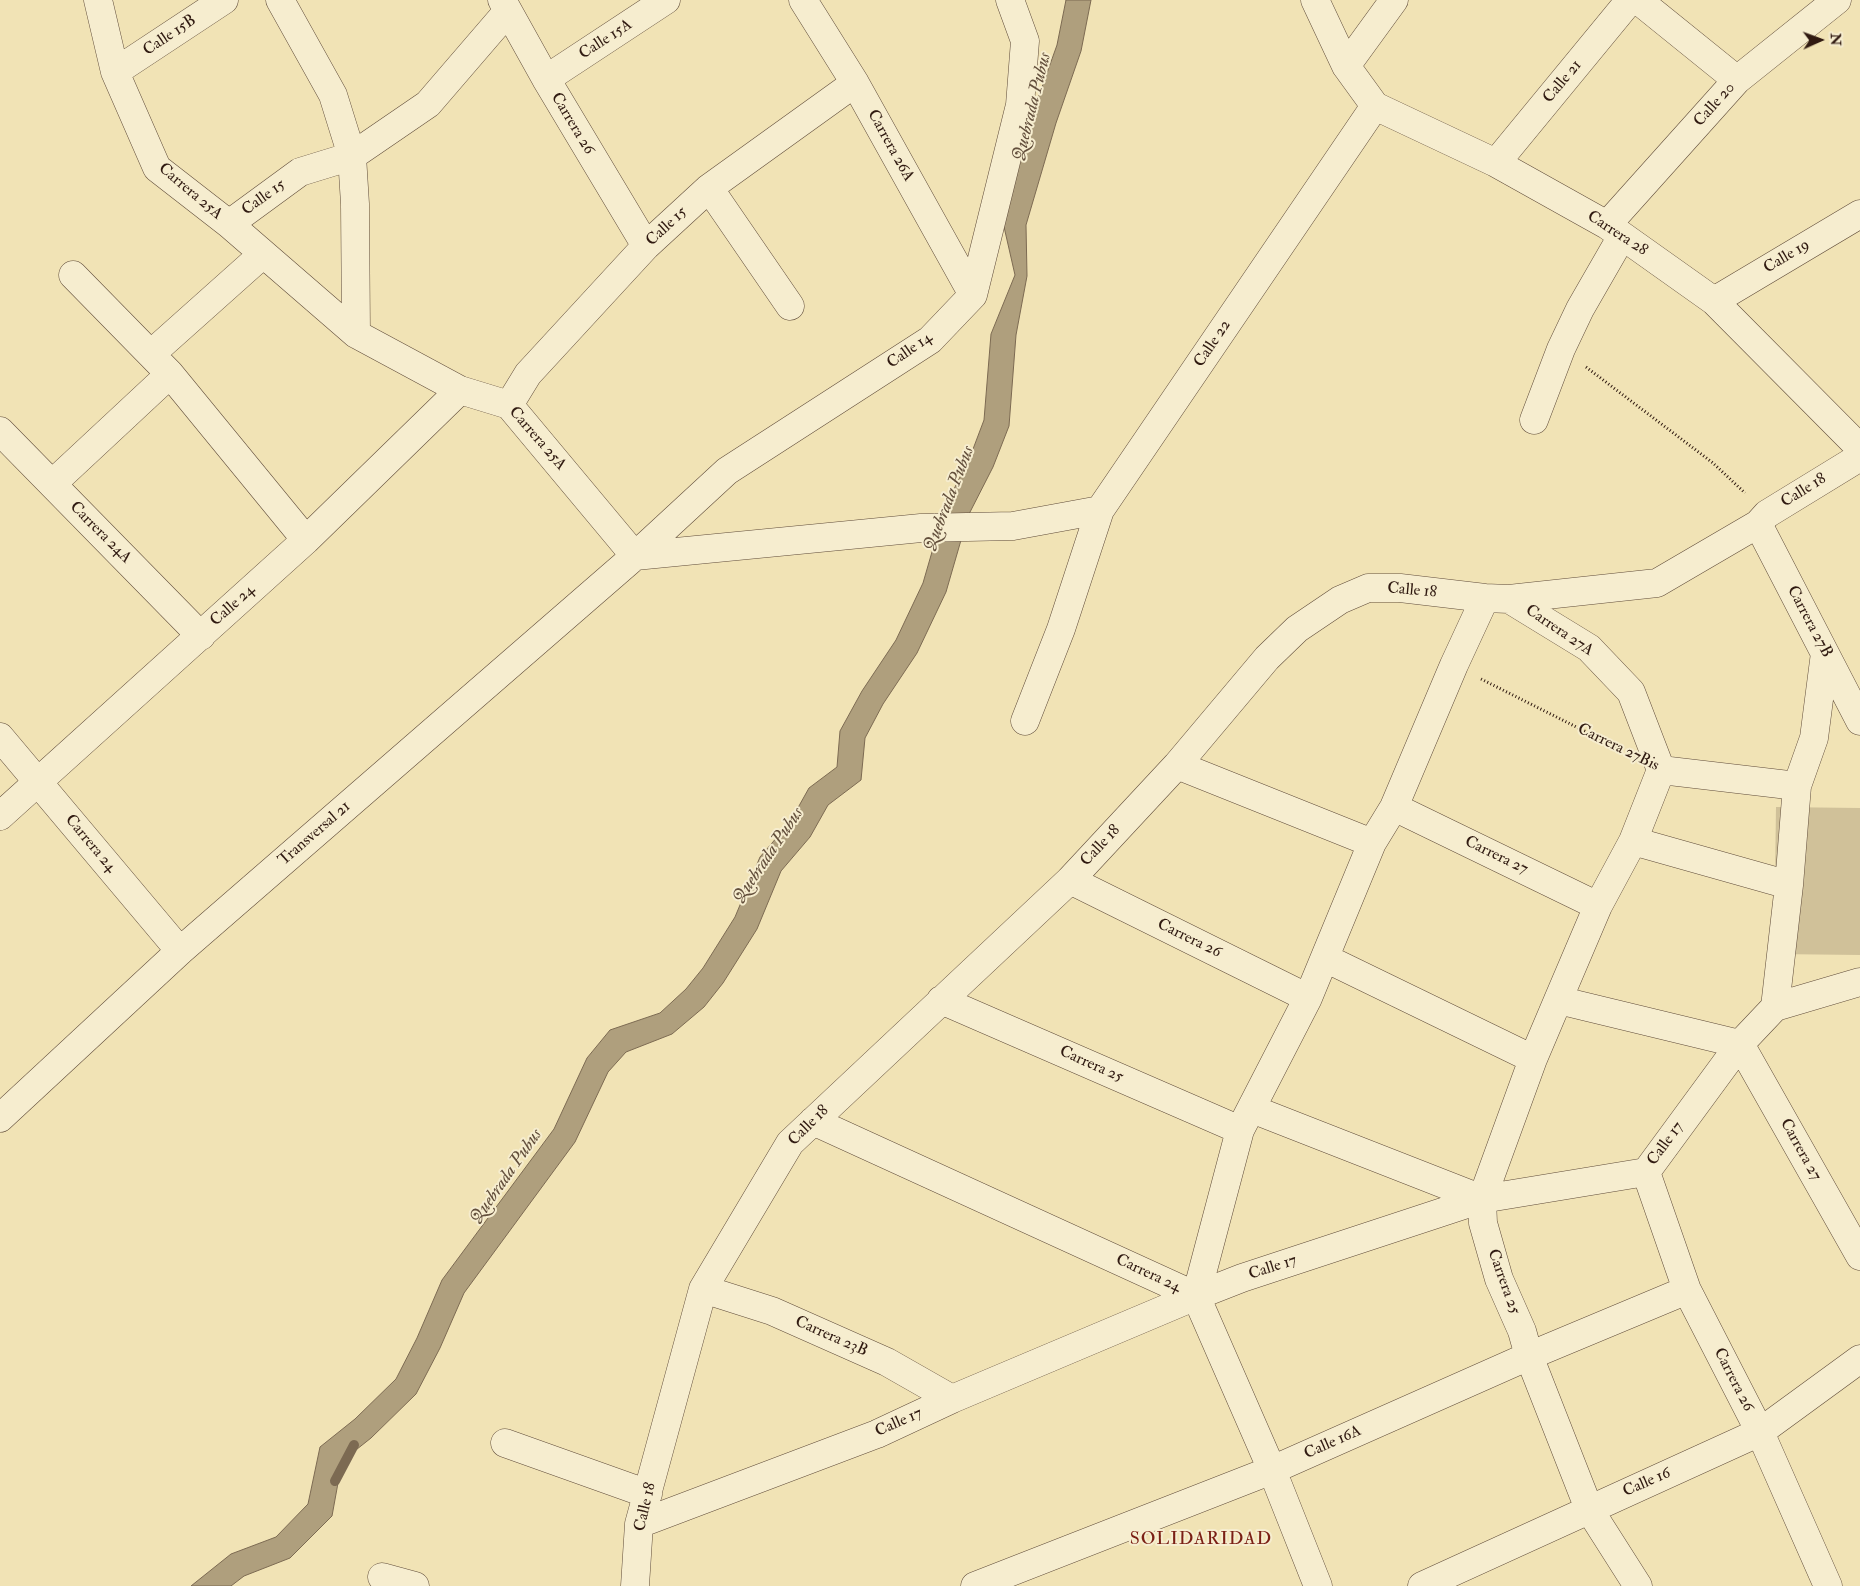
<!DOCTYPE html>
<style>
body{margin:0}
#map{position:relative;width:1860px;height:1586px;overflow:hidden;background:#f1e3b5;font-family:"IM FELL Double Pica",serif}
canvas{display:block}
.north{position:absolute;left:1795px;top:15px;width:50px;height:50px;-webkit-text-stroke:4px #f6edcf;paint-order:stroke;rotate:88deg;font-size:14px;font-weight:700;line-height:20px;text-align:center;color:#301a11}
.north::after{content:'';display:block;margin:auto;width:18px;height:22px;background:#301a11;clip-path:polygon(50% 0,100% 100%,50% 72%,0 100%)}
</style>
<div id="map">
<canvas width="1860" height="1586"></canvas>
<div class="north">N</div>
</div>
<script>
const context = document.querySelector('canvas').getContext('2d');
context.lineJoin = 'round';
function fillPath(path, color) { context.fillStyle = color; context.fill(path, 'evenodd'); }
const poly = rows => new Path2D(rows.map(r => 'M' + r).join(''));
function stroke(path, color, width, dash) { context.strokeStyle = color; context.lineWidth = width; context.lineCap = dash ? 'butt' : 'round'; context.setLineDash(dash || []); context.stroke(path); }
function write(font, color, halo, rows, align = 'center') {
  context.font = font + ' "IM FELL Double Pica",serif'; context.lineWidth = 4; context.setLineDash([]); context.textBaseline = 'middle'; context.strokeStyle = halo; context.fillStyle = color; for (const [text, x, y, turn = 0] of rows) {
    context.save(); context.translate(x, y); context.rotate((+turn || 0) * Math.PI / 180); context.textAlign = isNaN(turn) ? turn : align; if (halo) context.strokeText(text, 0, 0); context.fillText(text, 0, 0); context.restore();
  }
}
fillPath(poly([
 [1776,807,1860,808,1860,955,1774,954]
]), '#d0c199');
const water = poly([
 [1066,0,1091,0,1081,51,1056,123,1026,225,1027,276,1016,335,1009,426,993,467,968,516,946,592,917,653,883,704,865,738,861,780,828,805,810,837,781,871,757,929,723,983,704,1007,672,1034,626,1052,608,1072,575,1142,464,1293,440,1348,416,1394,371,1438,342,1461,332,1516,290,1558,244,1576,231,1586,191,1586,231,1554,276,1537,308,1504,320,1447,355,1419,396,1379,417,1338,442,1280,554,1129,587,1058,610,1030,660,1013,686,989,703,968,735,917,760,857,790,822,809,788,837,767,840,731,862,691,896,640,923,583,945,507,970,457,984,420,991,334,1015,275,1002,218,1032,115,1057,45,1066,0]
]);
fillPath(water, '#af9f7d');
stroke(water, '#7c6a52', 1);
stroke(poly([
 [335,1481,354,1445]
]), '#7c6a52', 10);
const street = poly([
 [98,0,115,72,157,168,229,224,356,334,460,390,509,405,635,556],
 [280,0,333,95,352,156,355,204,356,334],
 [502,0,546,79,646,246],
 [803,0,855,83,973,295],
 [1315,0,1346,66,1375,106,1496,163,1607,225,1714,301,1860,448],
 [1638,0,1737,80],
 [1346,66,1394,0],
 [115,72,224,0],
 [546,79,666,0],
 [1496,163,1630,0],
 [709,188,790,306],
 [229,224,300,172,352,156,428,104,508,11],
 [1607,225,1737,80,1837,0],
 [73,275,170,374,306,540],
 [1714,301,1860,214],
 [151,354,263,254],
 [509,405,528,374,646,246,709,188,855,83],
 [1534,420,1561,349,1580,309,1622,236],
 [0,431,201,636],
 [52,484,170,374],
 [1758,524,1860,721],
 [635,556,921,528,1013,526,1100,510,1375,106],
 [1509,599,1589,648,1631,692,1661,770],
 [1025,721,1061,629,1100,510],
 [0,737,180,951],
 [1177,765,1372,843],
 [1661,770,1797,786],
 [1394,807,1598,906],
 [0,816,306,540,460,390],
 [1633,841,1789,885],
 [1070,880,1308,998],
 [1325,958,1533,1059],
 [941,1000,1240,1130],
 [1558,1000,1740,1044,1860,1256],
 [1775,1007,1789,885,1797,786,1814,738,1825,653],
 [1252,1109,1482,1199],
 [0,1118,180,951,635,556,727,471,930,340,973,295,1020,105,1025,41,1010,0],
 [813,1121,1196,1296,1272,1470,1318,1586],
 [1646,1172,1687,1290,1760,1432,1828,1586],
 [703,1289,772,1311,887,1362,952,1399],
 [1196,1296,1240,1130,1308,998,1372,843,1394,807,1454,665,1485,598],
 [505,1443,648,1494],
 [639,1524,877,1434,952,1399,1196,1296,1242,1278,1482,1199,1646,1172,1740,1044,1775,1007,1860,982],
 [382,1577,415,1586],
 [635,1586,639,1524,703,1289,790,1143,1070,880,1177,765,1267,658,1297,629,1340,600,1368,588,1400,588,1485,598,1509,599,1657,583,1758,524,1767,514,1860,457],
 [975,1586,1272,1470,1529,1356,1687,1290],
 [1422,1586,1760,1432,1860,1359],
 [1638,1586,1589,1509,1529,1356,1522,1331,1499,1279,1483,1223,1482,1199,1533,1059,1558,1000,1598,906,1633,841,1661,770]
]);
stroke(street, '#604c3a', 29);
stroke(poly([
 [1586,367,1713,463,1745,493],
 [1481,679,1618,748]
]), '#301a11', 3, [1, 2.5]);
stroke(street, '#f6edcf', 28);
write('16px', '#301a11', '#f6edcf', [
 ["Calle 15B",170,36,-34],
 ["Calle 15A",606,40,-33],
 ["Calle 21",1563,82,-50],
 ["Calle 20",1715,105,-48],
 ["Carrera 26",572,124,59],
 ["Carrera 26A",890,146,61],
 ["Carrera 25A",190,192,40],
 ["Calle 15",264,198,-36],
 ["Calle 15",667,227,-43],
 ["Carrera 28",1617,234,33],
 ["Calle 19",1787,257,-31],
 ["Calle 22",1213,344,-56],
 ["Calle 14",910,351,-35],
 ["Carrera 25A",537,439,49],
 ["Calle 18",1804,491,-32],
 ["Carrera 24A",100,533,45],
 ["Calle 18",1412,591,5],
 ["Calle 24",233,606,-42],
 ["Carrera 27B",1809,622,62],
 ["Carrera 27A",1559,631,34],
 ["Carrera 27Bis",1618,748,26],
 ["Transversal 21",315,834,-41],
 ["Carrera 24",90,844,50],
 ["Calle 18",1101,846,-47],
 ["Carrera 27",1496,856,26],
 ["Carrera 26",1189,939,26],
 ["Carrera 25",1091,1065,24],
 ["Calle 18",809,1126,-45],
 ["Calle 17",1666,1144,-54],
 ["Carrera 27",1800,1150,61],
 ["Calle 17",1273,1268,-18],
 ["Carrera 24",1148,1274,25],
 ["Carrera 25",1503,1282,70],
 ["Carrera 23B",831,1337,24],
 ["Carrera 26",1733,1380,63],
 ["Calle 17",899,1423,-24],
 ["Calle 16A",1333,1443,-24],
 ["Calle 16",1647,1483,-24],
 ["Calle 18",646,1507,-77]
]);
write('italic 18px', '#634f3c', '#f6edcf', [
 ["Quebrada Pubus",1033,107,-76],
 ["Quebrada Pubus",950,499,-69],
 ["Quebrada Pubus",769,856,-56],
 ["Quebrada Pubus",507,1177,-55]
]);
context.letterSpacing = '1px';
write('18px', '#7a1f14', '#f6edcf', [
 ["SOLIDARIDAD",1201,1540]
]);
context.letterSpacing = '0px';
</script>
